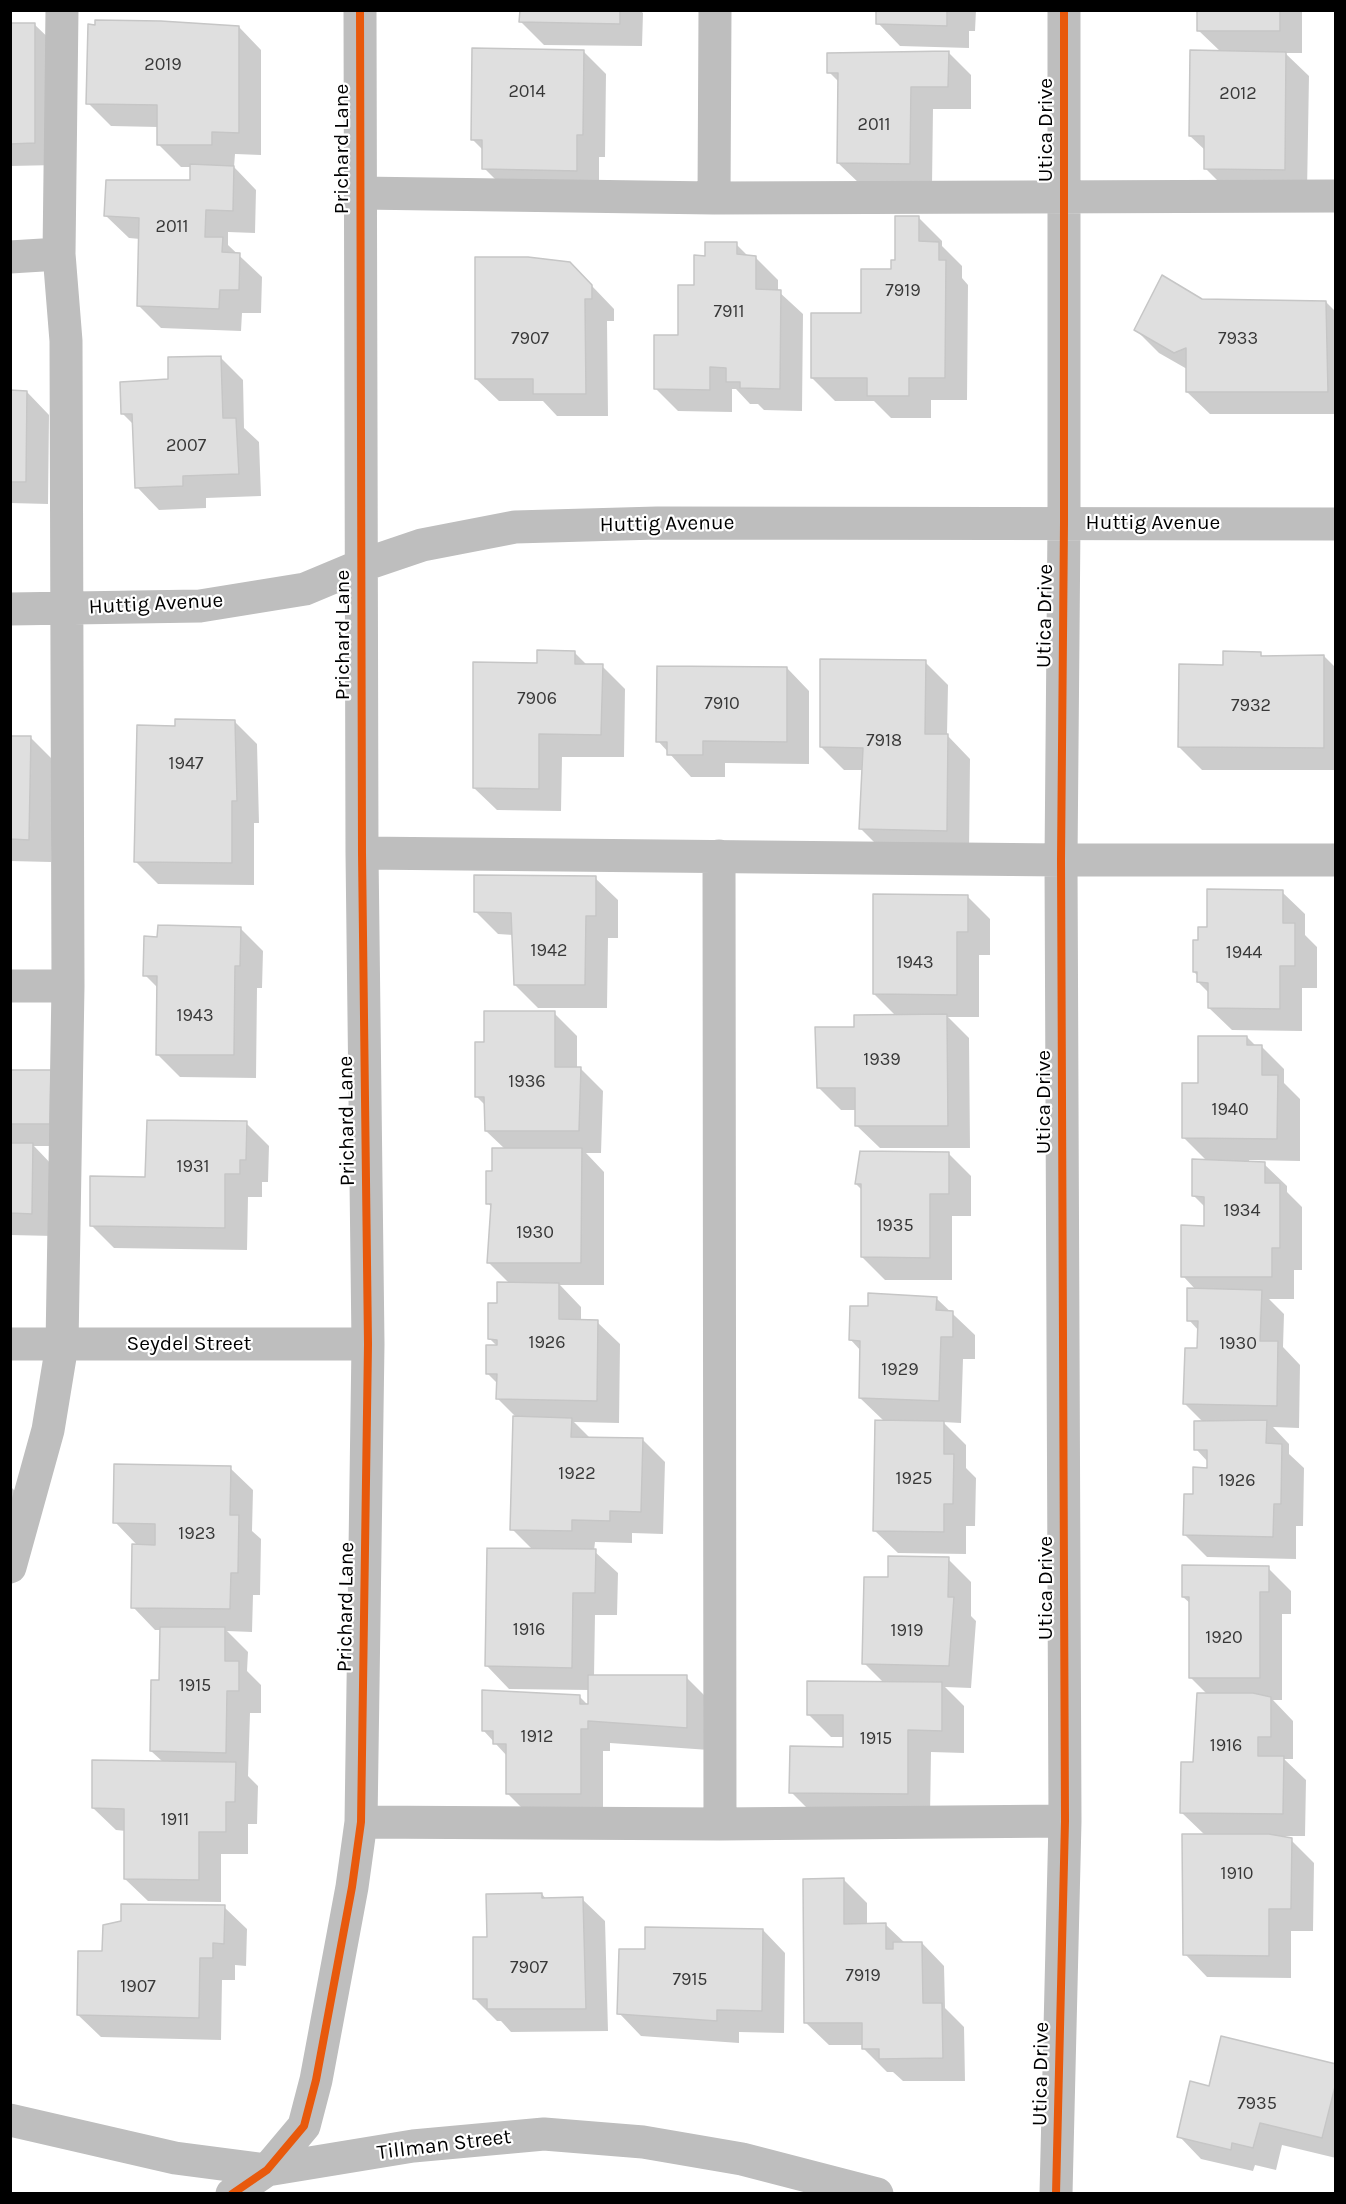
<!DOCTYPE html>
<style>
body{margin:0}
#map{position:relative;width:1346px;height:2204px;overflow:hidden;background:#fff;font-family:Karla,sans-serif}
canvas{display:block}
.frame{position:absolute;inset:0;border:12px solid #000;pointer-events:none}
</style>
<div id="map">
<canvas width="1346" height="2204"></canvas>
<div class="frame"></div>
</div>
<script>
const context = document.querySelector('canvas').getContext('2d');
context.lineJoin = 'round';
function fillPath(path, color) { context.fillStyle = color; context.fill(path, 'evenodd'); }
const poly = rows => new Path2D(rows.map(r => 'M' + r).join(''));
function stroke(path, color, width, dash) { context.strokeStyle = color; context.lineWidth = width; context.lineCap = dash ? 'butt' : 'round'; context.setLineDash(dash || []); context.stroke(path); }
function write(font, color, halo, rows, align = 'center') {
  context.font = font + ' Karla,sans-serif'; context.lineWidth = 4.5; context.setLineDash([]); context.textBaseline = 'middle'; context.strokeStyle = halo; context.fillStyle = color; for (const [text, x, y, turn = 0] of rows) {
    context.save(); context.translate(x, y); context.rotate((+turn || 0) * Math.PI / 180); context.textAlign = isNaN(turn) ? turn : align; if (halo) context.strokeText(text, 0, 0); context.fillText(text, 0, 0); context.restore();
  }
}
fillPath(poly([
 [521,10,640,10,643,13,642,46,544,45,521,22],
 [878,10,976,10,975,31,969,31,969,48,900,46,878,23],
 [1198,10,1302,10,1302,53,1285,53,1309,76,1307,192,1228,191,1205,168,1206,151,1190,136,1221,52,1198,30],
 [10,25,35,25,58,47,57,165,10,166],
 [239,27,261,50,261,155,235,154,234,167,256,190,255,233,228,232,228,245,262,277,261,313,242,313,241,331,161,328,138,305,140,239,129,238,106,216,192,182,192,167,181,167,158,144,158,127,111,126,88,103],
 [584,52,606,74,605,157,599,157,599,193,507,191,484,168,484,151,472,139],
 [948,52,971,75,971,109,933,109,932,186,861,185,838,163,840,83,829,72],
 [919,218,942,241,942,246,962,266,962,278,968,285,967,400,931,400,931,418,891,418,874,401,835,401,812,378,862,315,892,271],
 [736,244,749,257,756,258,778,280,778,291,803,314,802,411,764,410,758,404,750,404,736,389,732,389,732,412,678,411,655,388,679,337,695,286,707,258],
 [570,263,614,309,614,321,607,321,608,416,557,416,543,401,499,401,476,379],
 [1202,301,1326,302,1336,312,1336,414,1210,414,1187,392,1187,369,1159,353,1136,330],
 [220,357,243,380,244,428,259,442,261,496,206,498,206,508,159,510,137,487,134,425,123,414,169,381],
 [10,392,27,392,49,415,48,504,10,503],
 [574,652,587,665,602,666,625,689,624,757,562,757,561,811,497,810,474,788,538,664],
 [1260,654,1264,658,1324,656,1336,668,1336,770,1202,770,1179,747,1225,667],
 [925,662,948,685,947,735,970,759,969,853,883,851,860,828,863,770,844,770,821,747],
 [787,668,809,691,809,764,725,763,725,777,691,777,658,741],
 [234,721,257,744,259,823,254,823,254,885,158,884,135,861,177,728],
 [10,738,31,738,53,760,51,862,10,861],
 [595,878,618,900,618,938,608,938,607,1008,538,1008,515,985,513,935,498,934,475,911],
 [1282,892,1305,914,1305,935,1317,947,1317,988,1302,988,1302,1031,1232,1030,1209,1008,1209,993,1198,982,1198,976,1194,972,1199,941,1208,928],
 [967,896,990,919,990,955,979,955,979,1017,948,1017,969,1038,970,1148,880,1148,857,1126,857,1110,841,1110,818,1087,856,1028,896,1016,874,994],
 [240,928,263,951,262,988,257,988,256,1078,180,1077,157,1054,159,989,145,975,159,939],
 [554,1013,577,1036,577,1068,580,1068,603,1091,601,1153,586,1153,604,1172,604,1285,560,1285,581,1307,581,1321,597,1322,620,1344,619,1423,574,1422,590,1438,642,1439,665,1462,663,1534,632,1533,632,1543,595,1542,594,1551,618,1573,617,1615,595,1615,594,1677,686,1677,709,1700,709,1750,610,1743,610,1751,603,1751,603,1816,530,1816,507,1793,507,1756,483,1730,579,1696,590,1707,590,1690,509,1689,487,1666,533,1550,512,1529,517,1418,498,1399,498,1384,487,1373,498,1347,489,1338,510,1284,489,1263,492,1208,488,1203,493,1173,505,1149,486,1131,486,1106,476,1096,486,1044],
 [1247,1037,1256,1046,1261,1046,1284,1069,1284,1083,1300,1099,1300,1161,1249,1160,1249,1163,1264,1164,1287,1186,1287,1192,1302,1207,1302,1270,1294,1270,1294,1299,1269,1299,1284,1314,1283,1347,1300,1365,1299,1428,1273,1427,1289,1444,1289,1454,1304,1468,1303,1526,1296,1526,1296,1559,1207,1557,1185,1535,1194,1495,1208,1469,1208,1462,1196,1449,1204,1423,1185,1404,1198,1349,1199,1331,1189,1320,1196,1290,1183,1276,1205,1227,1205,1207,1194,1196,1207,1161,1183,1137,1199,1085],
 [10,1071,72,1146,34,1146,55,1168,54,1236,10,1235],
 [246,1123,269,1146,268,1182,262,1182,262,1197,248,1197,247,1250,114,1248,91,1225,146,1178],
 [948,1153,971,1176,971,1216,952,1216,952,1280,885,1280,862,1257,862,1190,856,1184],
 [936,1298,975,1335,975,1359,963,1359,961,1423,943,1422,966,1445,966,1468,976,1478,975,1526,966,1526,966,1554,898,1553,875,1531,884,1421,860,1398,861,1351,850,1339,869,1308],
 [230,1468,253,1490,252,1531,261,1539,260,1595,253,1595,252,1632,227,1631,248,1652,247,1671,261,1685,261,1713,250,1713,248,1776,258,1786,257,1824,248,1824,248,1854,221,1854,221,1902,148,1901,125,1879,126,1831,116,1830,93,1808,163,1762,151,1751,161,1682,161,1630,155,1630,133,1607,138,1546,115,1522],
 [10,1486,17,1493,10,1574],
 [948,1559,971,1582,971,1616,976,1621,971,1688,945,1687,964,1706,964,1753,931,1752,930,1816,814,1815,791,1792,845,1749,845,1737,831,1737,809,1715,884,1683,864,1663,890,1578],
 [1268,1568,1291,1591,1291,1614,1282,1614,1282,1700,1273,1700,1293,1721,1293,1759,1284,1759,1306,1780,1305,1836,1279,1836,1291,1840,1314,1863,1313,1931,1291,1931,1291,1978,1207,1977,1185,1954,1205,1835,1182,1813,1194,1763,1207,1694,1190,1677,1191,1604,1183,1597],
 [844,1880,867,1903,867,1925,886,1925,905,1943,922,1943,944,1966,945,2008,964,2027,965,2081,903,2081,893,2072,887,2072,864,2049,864,2045,829,2045,806,2023],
 [542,1894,546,1899,582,1899,605,1921,608,2031,511,2032,501,2021,497,2021,474,1998,489,1938],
 [224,1907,247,1929,246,1966,235,1965,235,1980,222,1980,221,2040,101,2037,78,2015,104,1952],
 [763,1930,785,1953,784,2033,739,2032,739,2043,641,2036,619,2013,646,1951],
 [1336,2065,1336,2158,1282,2145,1276,2170,1255,2165,1253,2171,1201,2159,1179,2136,1210,2088]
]), '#0003');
const building = poly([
 [520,10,620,10,620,24,519,22,520,10],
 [876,10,947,10,947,26,876,24,876,10],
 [1197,10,1280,10,1280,31,1197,31,1197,10],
 [95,20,161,21,239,26,239,133,212,132,212,145,157,145,157,105,86,104,88,24,95,25,95,20],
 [10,23,35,23,35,143,10,144,10,23],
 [472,48,584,50,583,135,577,135,577,171,482,169,482,140,471,140,472,48],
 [1190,50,1286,52,1285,170,1204,169,1204,136,1189,136,1190,50],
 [949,51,948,87,911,87,910,164,837,163,838,73,827,73,827,53,949,51],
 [190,164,234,166,233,211,206,210,205,237,223,237,222,252,240,253,239,290,220,290,219,309,137,306,139,218,104,216,106,180,190,180,190,164],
 [895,216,919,216,919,241,939,242,939,260,946,260,945,378,909,378,909,396,867,396,867,378,811,378,811,313,861,313,861,269,891,269,891,260,895,260,895,216],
 [705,242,737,242,737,254,756,256,756,289,781,290,780,389,740,388,740,382,726,382,726,368,710,367,710,390,654,389,654,335,678,335,678,285,694,285,694,255,705,256,705,242],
 [475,257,528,257,570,262,592,285,592,299,585,299,586,394,533,394,533,379,475,379,475,257],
 [1162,275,1202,299,1326,301,1328,392,1186,392,1186,348,1174,353,1134,330,1162,275],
 [221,356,223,418,236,418,239,474,183,476,183,486,135,488,132,414,121,414,120,382,168,379,168,357,221,356],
 [10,390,27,391,26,482,10,482,10,390],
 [537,650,575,651,575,664,603,664,601,735,539,734,539,789,473,788,473,662,537,663,537,650],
 [1223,651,1261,652,1261,656,1324,655,1324,748,1178,747,1179,664,1223,665,1223,651],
 [820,659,926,660,925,734,948,734,947,831,859,829,863,748,820,747,820,659],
 [657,666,787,667,787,742,703,741,703,755,667,755,667,742,656,742,657,666],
 [175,719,235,720,237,801,232,801,232,863,134,862,137,725,175,726,175,719],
 [10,736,31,736,29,840,10,839,10,736],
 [474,875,596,876,596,916,586,916,585,985,514,985,511,913,474,912,474,875],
 [1207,889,1283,890,1283,923,1295,923,1295,966,1280,966,1280,1009,1208,1008,1208,983,1197,982,1197,972,1193,972,1193,940,1198,940,1198,927,1207,927,1207,889],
 [873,894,968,895,968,932,957,932,957,995,873,994,873,894],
 [158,925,241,927,240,966,235,966,234,1055,156,1055,157,976,143,976,144,936,157,937,158,925],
 [484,1011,555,1011,555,1067,581,1067,579,1131,485,1131,484,1097,475,1097,475,1042,484,1042,484,1011],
 [947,1014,948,1126,855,1126,855,1088,817,1088,815,1027,854,1027,854,1015,947,1014],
 [1198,1036,1247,1036,1247,1045,1262,1045,1262,1075,1278,1075,1277,1139,1182,1138,1182,1083,1198,1083,1198,1036],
 [10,1070,51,1070,50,1124,10,1124,10,1070],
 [147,1120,247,1121,246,1160,240,1160,240,1174,225,1174,225,1228,90,1226,90,1176,145,1177,147,1120],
 [10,1143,33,1143,32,1214,10,1213,10,1143],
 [492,1148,582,1148,581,1263,487,1263,491,1204,486,1204,486,1171,492,1171,492,1148],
 [860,1151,949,1152,949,1194,930,1194,930,1258,861,1257,861,1184,855,1184,860,1151],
 [1192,1159,1265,1162,1265,1183,1280,1183,1280,1248,1272,1248,1272,1277,1181,1277,1181,1225,1204,1226,1204,1197,1192,1196,1192,1159],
 [497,1282,559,1283,559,1319,598,1320,597,1401,496,1399,497,1374,486,1374,486,1345,497,1345,497,1340,488,1339,488,1303,497,1303,497,1282],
 [1187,1288,1262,1290,1260,1341,1278,1341,1277,1406,1183,1404,1185,1348,1197,1348,1198,1321,1187,1321,1187,1288],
 [868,1293,937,1297,936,1310,953,1311,953,1337,941,1337,939,1401,859,1398,860,1341,849,1340,850,1306,868,1306,868,1293],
 [513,1416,572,1418,571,1437,643,1438,641,1512,610,1511,610,1521,572,1520,572,1531,510,1530,513,1416],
 [875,1420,944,1421,944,1454,954,1454,953,1504,944,1504,944,1532,873,1531,875,1420],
 [1267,1420,1266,1443,1282,1444,1281,1504,1274,1504,1273,1537,1183,1535,1184,1494,1193,1494,1193,1467,1207,1468,1207,1450,1194,1450,1194,1421,1267,1420],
 [114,1464,231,1466,230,1515,239,1515,238,1573,231,1573,230,1609,131,1608,132,1544,155,1545,155,1524,113,1523,114,1464],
 [487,1548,596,1549,595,1593,573,1593,572,1668,485,1666,487,1548],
 [888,1556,949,1557,948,1597,954,1597,949,1666,862,1664,864,1577,888,1577,888,1556],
 [1182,1565,1269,1566,1269,1592,1260,1592,1260,1678,1189,1678,1189,1597,1182,1597,1182,1565],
 [160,1627,225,1627,225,1661,239,1661,239,1691,227,1691,226,1753,150,1751,151,1680,159,1680,160,1627],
 [588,1675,687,1675,687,1728,588,1721,588,1729,581,1729,581,1794,506,1794,506,1744,493,1744,493,1731,482,1731,482,1690,580,1695,580,1704,588,1704,588,1675],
 [807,1681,942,1682,942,1731,908,1730,908,1794,789,1793,790,1746,843,1747,843,1715,807,1715,807,1681],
 [1197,1693,1253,1693,1271,1697,1271,1737,1258,1737,1258,1756,1284,1756,1283,1814,1180,1813,1181,1762,1193,1762,1197,1693],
 [92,1760,236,1762,235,1802,226,1802,226,1832,199,1832,199,1880,124,1879,124,1809,92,1808,92,1760],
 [1182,1834,1269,1834,1292,1838,1291,1909,1269,1909,1269,1956,1183,1955,1182,1834],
 [844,1878,844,1924,886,1923,886,1949,893,1949,893,1942,922,1942,923,2003,942,2003,943,2058,879,2059,879,2049,862,2049,862,2023,804,2023,803,1879,844,1878],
 [542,1893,542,1898,583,1897,586,2009,487,2009,487,1999,473,1999,473,1937,487,1937,486,1894,542,1893],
 [121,1904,225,1905,224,1944,213,1943,213,1958,200,1958,199,2018,77,2015,78,1951,102,1951,103,1925,121,1921,121,1904],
 [645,1927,763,1929,762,2011,717,2010,717,2021,617,2014,619,1949,645,1949,645,1927],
 [1221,2036,1336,2064,1336,2083,1322,2138,1260,2123,1253,2148,1232,2143,1231,2150,1177,2137,1190,2081,1209,2086,1221,2036]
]);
fillPath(building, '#dfdfdf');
stroke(building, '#c6c6c6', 1.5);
stroke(poly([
 [360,193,714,198,1336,196],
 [714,198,715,10],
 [10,257,59,254],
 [10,609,200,606,305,589,360,566,422,545,515,527,657,523,1336,524],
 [362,853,1061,860,1336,860],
 [719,856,720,1824],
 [10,986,68,986],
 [10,1344,368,1344],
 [10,1567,48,1430,62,1345,68,986,66,341,59,254,62,10],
 [361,1822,720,1824,1065,1821],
 [10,2120,175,2158,267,2170,413,2146,544,2134,643,2142,742,2159,877,2194],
 [232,2194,267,2170,304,2126,316,2080,352,1887,361,1822,368,1344,362,853,360,10],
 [1056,2194,1065,1821,1061,860,1064,523,1064,10]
]), '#bebebe', 33);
stroke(poly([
 [232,2194,267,2170,304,2126,316,2080,352,1887,361,1822,368,1344,362,853,360,10],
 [1056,2194,1065,1821,1061,860,1064,523,1064,10]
]), '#e8590c', 8);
write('18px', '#383838', null, [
 ["2019",163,65],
 ["2014",527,92],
 ["2012",1238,94],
 ["2011",874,125],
 ["2011",172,227],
 ["7919",903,291],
 ["7911",729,312],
 ["7907",530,339],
 ["7933",1238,339],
 ["2007",186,446],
 ["7906",537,699],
 ["7910",722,704],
 ["7932",1251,706],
 ["7918",884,741],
 ["1947",186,764],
 ["1942",549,951],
 ["1944",1244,953],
 ["1943",915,963],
 ["1943",195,1016],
 ["1939",882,1060],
 ["1936",527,1082],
 ["1940",1230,1110],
 ["1931",193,1167],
 ["1934",1242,1211],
 ["1935",895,1226],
 ["1930",535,1233],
 ["1926",547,1343],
 ["1930",1238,1344],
 ["1929",900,1370],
 ["1922",577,1474],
 ["1925",914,1479],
 ["1926",1237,1481],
 ["1923",197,1534],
 ["1916",529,1630],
 ["1919",907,1631],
 ["1920",1224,1638],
 ["1915",195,1686],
 ["1912",537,1737],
 ["1915",876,1739],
 ["1916",1226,1746],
 ["1911",175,1820],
 ["1910",1237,1874],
 ["7907",529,1968],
 ["7919",863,1976],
 ["7915",690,1980],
 ["1907",138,1987],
 ["7935",1257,2104]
]);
write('21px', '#000', '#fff', [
 ["Utica Drive",1046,130,-90],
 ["Prichard Lane",342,149,-90],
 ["Huttig Avenue",1153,523],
 ["Huttig Avenue",667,524,-1],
 ["Huttig Avenue",156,604,-3],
 ["Utica Drive",1045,616,-89],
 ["Prichard Lane",343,635,-90],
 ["Utica Drive",1044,1102,-90],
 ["Prichard Lane",347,1121,-91],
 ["Seydel Street",189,1344],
 ["Utica Drive",1046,1588,-90],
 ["Prichard Lane",346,1607,-89],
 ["Utica Drive",1041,2074,-89],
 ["Tillman Street",444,2145,-7]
]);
</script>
